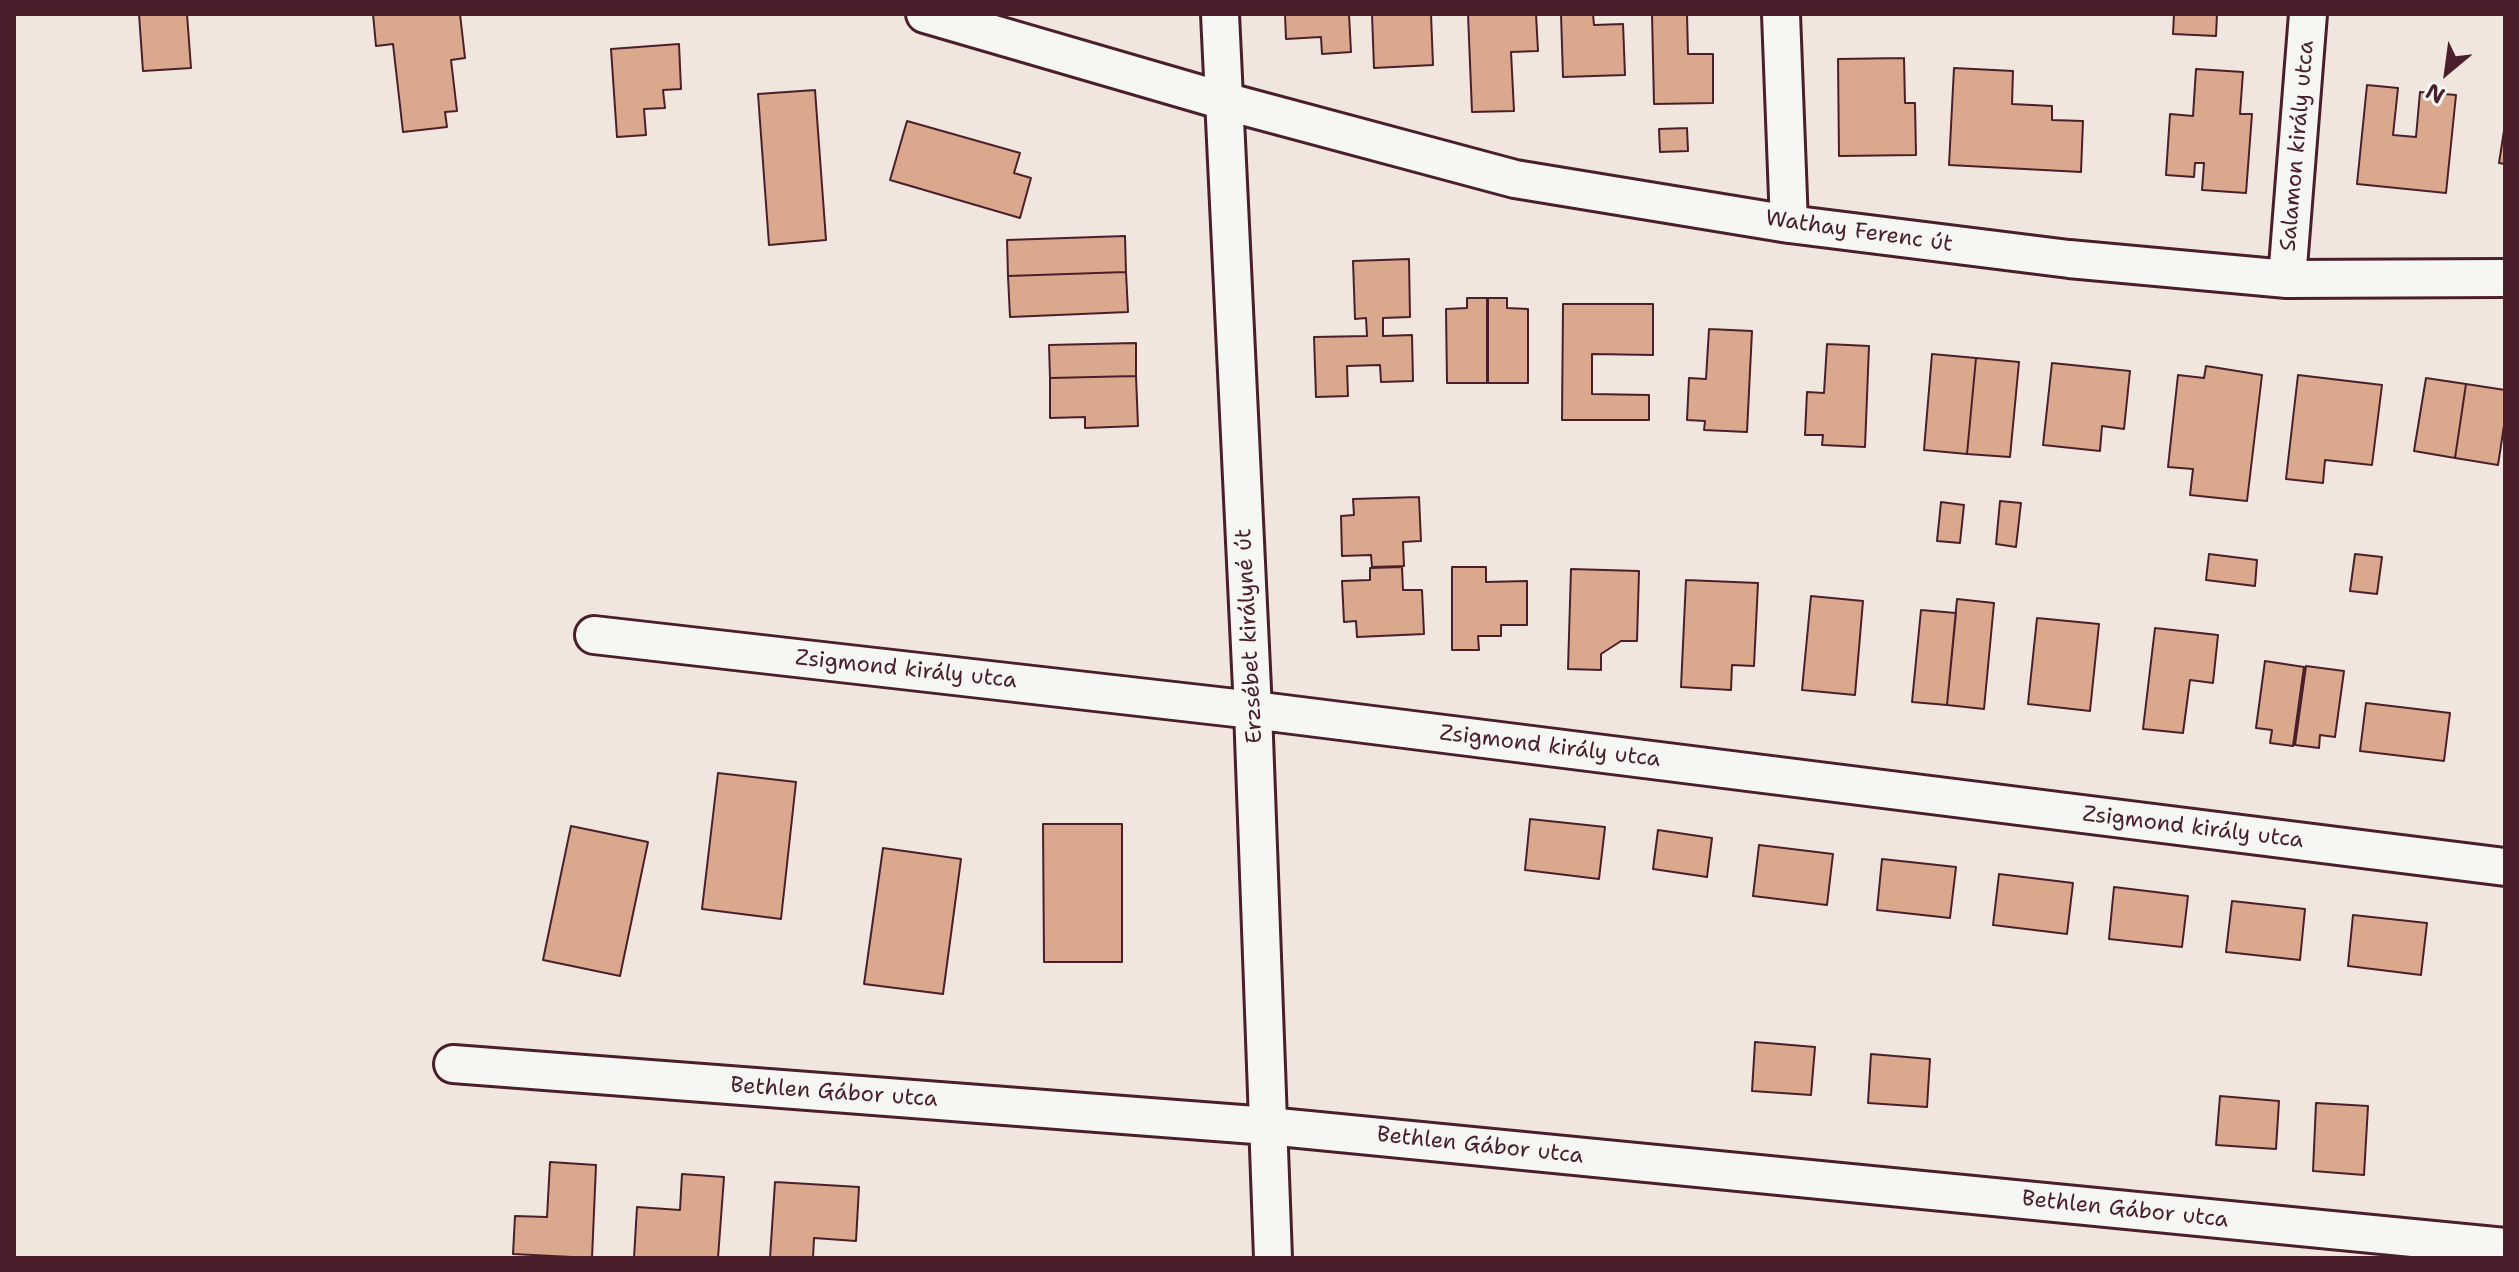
<!DOCTYPE html>
<meta charset="utf-8">
<style>
body{margin:0}
#map{position:relative;width:2519px;height:1272px;overflow:hidden;background:#f0e6de;font-family:"Shantell Sans",sans-serif}
canvas{display:block}
.frame{position:absolute;inset:0;border:16px solid #4a1f2b;pointer-events:none}
.north{position:absolute;left:2407px;top:32px;width:80px;height:80px;-webkit-text-stroke:6px #f6f6f2;paint-order:stroke;rotate:209deg;font-size:22px;font-weight:700;line-height:32px;text-align:center;color:#4a1f2b}
.north::after{content:'';display:block;margin:auto;width:28px;height:36px;background:#4a1f2b;clip-path:polygon(50% 0,100% 100%,50% 72%,0 100%)}
</style>
<div id="map">
<canvas width="2519" height="1272"></canvas>
<div class="frame"></div>
<div class="north">N</div>
</div>
<script>
const context = document.querySelector('canvas').getContext('2d');
context.lineJoin = 'round';
function fillPath(path, color) { context.fillStyle = color; context.fill(path, 'evenodd'); }
const poly = rows => new Path2D(rows.map(r => 'M' + r).join(''));
function stroke(path, color, width, dash) { context.strokeStyle = color; context.lineWidth = width; context.lineCap = dash ? 'butt' : 'round'; context.setLineDash(dash || []); context.stroke(path); }
function write(font, color, halo, rows, align = 'center') {
  context.font = font + ' "Shantell Sans",sans-serif'; context.lineWidth = 8; context.setLineDash([]); context.textBaseline = 'middle'; context.strokeStyle = halo; context.fillStyle = color; for (const [text, x, y, turn = 0] of rows) {
    context.save(); context.translate(x, y); context.rotate((+turn || 0) * Math.PI / 180); context.textAlign = isNaN(turn) ? turn : align; if (halo) context.strokeText(text, 0, 0); context.fillText(text, 0, 0); context.restore();
  }
}
const building = poly([
 [139,14,187,14,191,68,143,71,139,14],
 [373,14,460,14,465,58,451,60,457,111,445,112,447,127,403,132,393,44,376,46,373,14],
 [1285,14,1349,14,1351,52,1322,54,1321,37,1286,39,1285,14],
 [1372,14,1431,14,1433,65,1374,68,1372,14],
 [1468,14,1536,14,1538,51,1511,52,1514,111,1472,112,1468,14],
 [1561,14,1593,14,1594,25,1623,24,1625,75,1563,77,1561,14],
 [1652,14,1687,14,1688,54,1713,54,1713,103,1654,104,1652,14],
 [2174,14,2217,14,2216,36,2173,34,2174,14],
 [679,44,681,89,663,90,665,108,644,109,646,135,617,137,611,49,679,44],
 [1904,58,1905,103,1915,103,1916,155,1839,156,1838,59,1904,58],
 [1954,68,2013,71,2012,104,2052,106,2052,120,2083,121,2081,172,1949,165,1954,68],
 [2196,69,2243,72,2240,114,2252,114,2246,193,2202,190,2204,163,2195,163,2194,177,2166,175,2170,114,2193,116,2196,69],
 [2367,85,2398,88,2393,135,2416,137,2420,92,2456,95,2446,193,2357,184,2367,85],
 [815,90,826,240,769,245,758,94,815,90],
 [907,121,1020,153,1014,173,1031,178,1020,218,890,180,907,121],
 [2505,124,2505,164,2499,163,2505,124],
 [1687,128,1688,151,1660,152,1659,129,1687,128],
 [1125,236,1126,272,1008,276,1007,240,1125,236],
 [1409,259,1410,317,1383,318,1383,336,1412,335,1413,381,1381,382,1380,365,1347,366,1348,396,1316,397,1314,337,1367,336,1366,318,1355,319,1353,261,1409,259],
 [1126,272,1128,312,1010,317,1008,276,1126,272],
 [1467,298,1487,298,1487,383,1447,383,1446,309,1467,308,1467,298],
 [1488,298,1507,298,1507,308,1528,309,1528,383,1488,383,1488,298],
 [1563,304,1653,304,1653,355,1592,354,1592,394,1649,395,1649,420,1562,420,1563,304],
 [1709,329,1752,331,1747,432,1704,430,1705,421,1687,420,1689,378,1706,379,1709,329],
 [1136,343,1136,376,1050,378,1049,345,1136,343],
 [1827,344,1869,346,1865,447,1822,445,1823,435,1805,435,1807,392,1824,393,1827,344],
 [1932,354,1976,358,1967,454,1924,450,1932,354],
 [1976,358,2019,362,2010,457,1967,454,1976,358],
 [2052,363,2130,371,2124,429,2102,426,2100,451,2043,445,2052,363],
 [2206,366,2262,375,2247,501,2190,495,2193,469,2168,467,2178,375,2204,378,2206,366],
 [2298,375,2382,385,2372,465,2325,460,2323,483,2286,479,2298,375],
 [1136,376,1138,426,1085,428,1085,417,1050,418,1050,378,1136,376],
 [2426,378,2466,384,2455,458,2414,451,2426,378],
 [2466,384,2505,390,2505,419,2498,465,2455,458,2466,384],
 [1419,497,1421,541,1403,542,1404,566,1372,567,1371,555,1342,556,1341,516,1354,515,1353,499,1419,497],
 [2000,501,2021,503,2016,547,1996,544,2000,501],
 [1941,502,1964,505,1960,543,1937,541,1941,502],
 [2209,554,2257,560,2255,586,2206,580,2209,554],
 [2355,554,2382,557,2377,594,2350,591,2355,554],
 [1402,567,1403,590,1422,590,1424,634,1357,637,1356,621,1344,622,1342,581,1370,580,1370,568,1402,567],
 [1452,567,1486,567,1486,582,1527,581,1527,625,1501,625,1501,636,1478,636,1479,650,1452,650,1452,567],
 [1571,569,1639,571,1637,641,1621,641,1601,654,1601,670,1568,669,1571,569],
 [1686,580,1758,583,1754,666,1732,665,1731,690,1681,687,1686,580],
 [1811,596,1863,601,1855,695,1802,690,1811,596],
 [1957,599,1994,603,1984,709,1947,705,1957,599],
 [1921,610,1956,613,1947,705,1912,702,1921,610],
 [2037,618,2099,624,2090,711,2028,704,2037,618],
 [2155,628,2218,635,2213,683,2190,680,2183,733,2143,729,2155,628],
 [2265,661,2304,667,2293,746,2270,743,2272,730,2256,728,2265,661],
 [2306,666,2344,671,2335,737,2320,735,2319,748,2295,745,2306,666],
 [2366,703,2450,713,2444,761,2360,751,2366,703],
 [718,773,796,782,781,919,702,909,718,773],
 [1530,819,1605,827,1599,879,1525,870,1530,819],
 [1043,824,1122,824,1122,962,1044,962,1043,824],
 [571,826,648,842,620,976,543,960,571,826],
 [1658,830,1712,838,1707,877,1653,869,1658,830],
 [1759,845,1833,854,1827,905,1753,896,1759,845],
 [883,848,961,859,943,994,864,984,883,848],
 [1882,859,1956,867,1950,918,1877,910,1882,859],
 [1999,874,2073,883,2067,934,1993,925,1999,874],
 [2114,887,2188,896,2182,947,2109,939,2114,887],
 [2232,901,2305,909,2300,960,2226,952,2232,901],
 [2353,915,2427,923,2421,975,2348,966,2353,915],
 [1755,1042,1815,1047,1811,1095,1752,1091,1755,1042],
 [1871,1054,1930,1059,1927,1107,1868,1103,1871,1054],
 [2220,1096,2279,1101,2276,1149,2216,1145,2220,1096],
 [2316,1103,2368,1106,2364,1175,2313,1171,2316,1103],
 [550,1162,596,1165,592,1258,513,1254,515,1216,547,1217,550,1162],
 [682,1174,724,1177,718,1258,634,1258,637,1207,680,1210,682,1174],
 [775,1182,859,1187,856,1241,814,1238,813,1258,770,1258,775,1182]
]);
fillPath(building, '#daa88d');
stroke(building, '#4a1f2b', 2);
const minor = poly([
 [925,14,1224,101,1515,179,1789,224,2069,259,2287,279,2505,278],
 [1220,14,1253,710,1273,1258],
 [1781,14,1789,224],
 [2287,279,2308,14],
 [594,635,1253,710,2505,867],
 [453,1064,1268,1126,2505,1247]
]);
stroke(minor, '#4a1f2b', 42);
stroke(minor, '#f6f6f2', 36);
write('22px', '#4a1f2b', '#f6f6f2', [
 ["Salamon király utca",2298,146,-85],
 ["Wathay Ferenc út",1859,232,8],
 ["Erzsébet királyné út",1250,636,-93],
 ["Zsigmond király utca",906,670,6],
 ["Zsigmond király utca",1550,747,7],
 ["Zsigmond király utca",2193,828,7],
 ["Bethlen Gábor utca",834,1093,4],
 ["Bethlen Gábor utca",1480,1146,6],
 ["Bethlen Gábor utca",2125,1210,6]
]);
</script>
